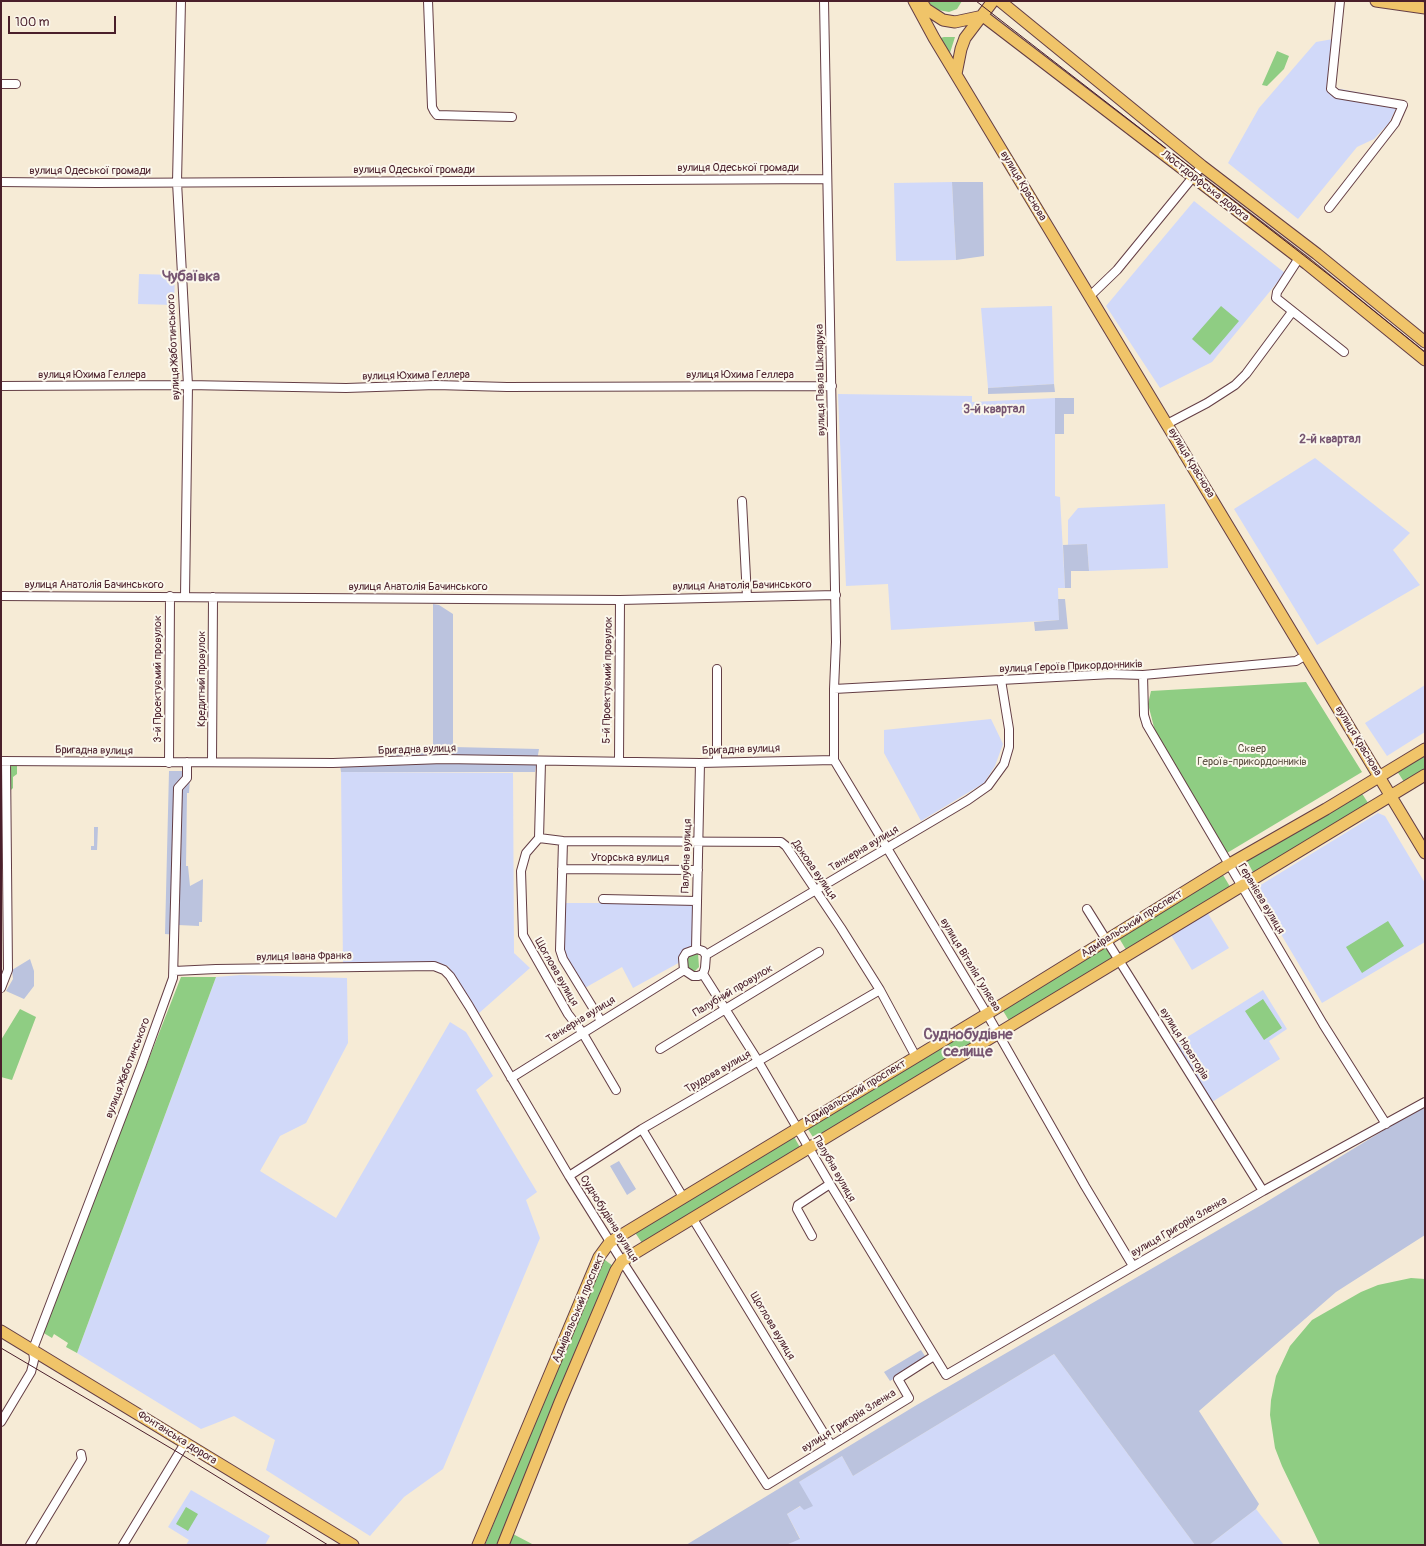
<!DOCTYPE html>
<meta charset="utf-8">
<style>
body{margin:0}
#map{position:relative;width:1426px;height:1546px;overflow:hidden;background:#f6ebd6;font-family:Pangolin,sans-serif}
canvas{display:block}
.frame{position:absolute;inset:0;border:2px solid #4a1f2b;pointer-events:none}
.scale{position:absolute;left:8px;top:16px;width:108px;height:18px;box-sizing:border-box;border:2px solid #4a1f2b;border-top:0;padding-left:5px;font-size:12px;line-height:14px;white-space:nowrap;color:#4a1f2b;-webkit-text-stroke:3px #fbf7ec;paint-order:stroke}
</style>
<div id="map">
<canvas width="1426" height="1546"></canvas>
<div class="frame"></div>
<div class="scale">100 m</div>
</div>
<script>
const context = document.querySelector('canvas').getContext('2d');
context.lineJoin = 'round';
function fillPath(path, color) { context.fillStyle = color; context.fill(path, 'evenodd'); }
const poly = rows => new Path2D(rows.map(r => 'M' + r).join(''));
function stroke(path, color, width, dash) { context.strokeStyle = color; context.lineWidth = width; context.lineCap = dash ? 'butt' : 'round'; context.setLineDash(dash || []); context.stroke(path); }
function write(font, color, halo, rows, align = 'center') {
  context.font = font + ' Pangolin,sans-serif'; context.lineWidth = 4; context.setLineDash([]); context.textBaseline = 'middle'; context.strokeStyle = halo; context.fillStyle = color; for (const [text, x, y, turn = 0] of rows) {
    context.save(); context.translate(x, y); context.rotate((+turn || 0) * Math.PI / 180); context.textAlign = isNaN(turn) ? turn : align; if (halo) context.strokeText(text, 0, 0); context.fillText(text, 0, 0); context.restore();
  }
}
fillPath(poly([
 [1333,39,1335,88,1400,100,1389,123,1374,139,1357,147,1298,219,1228,163,1259,108,1316,42],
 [952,182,956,260,896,261,894,183],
 [1194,201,1285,273,1212,362,1160,388,1106,306],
 [139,274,175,275,174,305,138,304],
 [1052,306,1054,384,988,388,981,308],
 [838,394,972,396,972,402,1055,398,1055,496,1060,497,1065,588,1058,588,1059,620,891,630,888,584,846,586],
 [1315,458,1410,533,1393,550,1420,585,1317,645,1234,509],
 [1165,504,1168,568,1089,571,1087,544,1068,545,1068,520,1078,508],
 [1425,685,1425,732,1387,756,1365,723],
 [991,719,1003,744,995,766,984,783,921,821,884,753,884,730],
 [341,772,513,773,514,953,530,968,478,1014,448,966,433,964,343,967],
 [1378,813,1385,816,1425,883,1425,942,1322,1003,1254,889],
 [562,903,695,903,693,955,633,988,622,967,583,989,562,953],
 [1204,907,1229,948,1192,970,1168,930],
 [241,975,347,978,348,1043,306,1123,280,1136,260,1171,336,1218,450,1022,466,1032,493,1076,476,1090,537,1192,526,1200,540,1238,443,1469,404,1497,370,1536,266,1470,275,1440,234,1416,201,1429,77,1353,216,977],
 [1263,990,1287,1029,1269,1041,1280,1059,1212,1102,1176,1044],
 [1054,1354,1195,1545,786,1545,800,1538,787,1514,801,1506,799,1482,842,1456,853,1476],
 [191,1490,270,1536,265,1545,186,1545,189,1540,168,1527],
 [1256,1509,1284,1545,1209,1545]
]), '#d1d9f9');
fillPath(poly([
 [952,182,983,182,984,256,956,260],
 [1054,384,1055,392,988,394,988,388],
 [1055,398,1074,398,1074,414,1064,414,1064,434,1055,434],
 [1087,544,1089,571,1071,571,1071,588,1065,588,1063,545],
 [1058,599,1065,599,1068,629,1035,631,1034,622,1059,620],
 [433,604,439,605,453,614,453,747,539,749,535,772,341,772,340,765,390,758,391,752,433,751],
 [169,771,185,771,190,779,189,793,187,793,186,866,188,866,190,886,203,879,202,922,199,922,199,926,178,925,178,935,165,934],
 [94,827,98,827,97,850,91,850,91,846,94,846],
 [30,959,34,971,34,986,24,999,6,991,13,979,12,970],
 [1425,1105,1425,1235,1336,1292,1199,1411,1259,1504,1256,1509,1209,1545,1195,1545,1054,1354,853,1476,842,1456,799,1482,813,1506,804,1510,800,1506,787,1514,800,1539,786,1545,686,1545,915,1406,1263,1204],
 [619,1161,636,1189,627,1195,610,1166],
 [921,1350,927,1359,890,1381,884,1372]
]), '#bbc3de');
fillPath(poly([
 [926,1,962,1,957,9,949,12,938,10],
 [944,37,955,37,949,56,936,39],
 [1277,51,1289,56,1284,69,1267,86,1262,85],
 [1221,306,1239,321,1210,355,1192,339],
 [1306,682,1362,772,1227,853,1155,731,1148,704,1151,691],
 [1425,754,1425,773,1406,785,1397,771],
 [15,764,17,766,17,774,13,777,13,788,11,790,7,788,10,766],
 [1361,792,1370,806,1255,876,1247,861],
 [1223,875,1232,890,1128,953,1119,938],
 [1388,921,1404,946,1362,973,1346,947],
 [1105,946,1115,961,1011,1024,1002,1009],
 [698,953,699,967,695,971,692,971,687,966,686,957],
 [181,977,216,977,77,1353,66,1347,68,1343,54,1334,52,1338,42,1332],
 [1263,999,1282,1028,1264,1040,1245,1011],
 [20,1009,36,1017,12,1080,1,1077,1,1040],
 [971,1026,981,1042,816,1142,806,1126],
 [793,1135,802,1151,644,1246,634,1231],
 [601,1257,613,1266,499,1545,485,1545],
 [1411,1278,1425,1279,1425,1545,1320,1545,1282,1466,1275,1448,1270,1415,1271,1400,1276,1376,1290,1346,1312,1320,1361,1292,1378,1285],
 [186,1507,198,1514,188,1531,176,1524],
 [513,1534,534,1545,508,1545]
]), '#8fcd83');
const minor = poly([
 [181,1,177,182,188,385,185,596],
 [428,1,432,107,434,111,437,115,512,117],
 [824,1,836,642,834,689,834,760,987,1014,1085,1186,1133,1266],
 [1,84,16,84],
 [1,182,97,183,827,179],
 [1329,208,1395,123,1403,105,1337,94,1331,89,1340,1],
 [1299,258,1277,292,1276,298,1344,352],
 [1090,296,1117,270,1202,166],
 [1,386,188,385,346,388,436,385,507,387,832,386],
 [1167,424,1207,403,1235,385,1246,374,1292,312],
 [742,501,747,597],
 [1,596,620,600,836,595],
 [717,669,717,762],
 [1143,675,1144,715,1147,725,1323,1024,1386,1124],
 [834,689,1112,674,1143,675,1296,661,1306,655],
 [1,761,333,763,443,759,700,763,834,760],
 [619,761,620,600],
 [212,762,213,597],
 [541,762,539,838,526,853,521,871,523,935,568,1014,582,1032,616,1090],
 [169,763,170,596],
 [539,838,563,841,781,842,786,846,841,928,880,990,916,1057],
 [563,841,560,950,563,959,601,1021],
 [562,869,698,870],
 [603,899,697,901],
 [1087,909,1263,1191],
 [696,949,700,763],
 [697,949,703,951,706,955,705,968,703,974,698,976,693,976,684,970,683,958,686,953,697,949],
 [706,955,968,800,988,786,1004,764,1009,747,1009,729,1001,680],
 [174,971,216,969,434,966,444,970,450,976,469,1006,569,1176,622,1261,767,1485,909,1398,898,1379,934,1356],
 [703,974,758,1061,830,1184,946,1375,1263,1191,1425,1102],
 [1,988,8,970,6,761],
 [660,1049,819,952],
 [511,1078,684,970],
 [642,1129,683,1197],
 [569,1176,642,1129,880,990],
 [693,1219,831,1445],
 [812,1236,797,1209,798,1205,830,1184],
 [1,1422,31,1372,34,1360,33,1349,142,1064,173,978,178,788,187,778,187,762],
 [30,1545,82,1459,81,1454],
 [123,1545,185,1443]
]);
const major = poly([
 [914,1,934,38,1425,853],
 [921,1,926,9,943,20,955,22,983,16],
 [1000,1,1202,166,1317,254,1425,342],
 [1376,1,1425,8],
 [983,16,1307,264,1425,360],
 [956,74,961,49,965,38,993,1],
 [1,1331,353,1545],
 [478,1545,599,1257,610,1242,987,1014,1228,865,1326,809,1425,749],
 [503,1545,560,1402,616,1270,622,1261,1425,775]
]);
stroke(minor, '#643e45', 10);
stroke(major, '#643e45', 13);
stroke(minor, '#fff', 8);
stroke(major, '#f0c469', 11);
stroke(poly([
 [976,1,1338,282,1425,352],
 [1,1348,179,1453,328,1545]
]), '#4a1f2b', 1);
write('11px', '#4a1f2b', '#fbf7ec', [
 ["вулиця Одеської громади",738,168],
 ["вулиця Одеської громади",414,170],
 ["вулиця Одеської громади",90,171],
 ["вулиця Краснова",1023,186,59],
 ["Люстдорфська дорога",1205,186,38],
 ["вулиця Жаботинського",174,347,-93],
 ["вулиця Юхима Геллера",92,375],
 ["вулиця Юхима Геллера",740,375],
 ["вулиця Юхима Геллера",416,376,-1],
 ["вулиця Павла Шклярука",821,380,-91],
 ["вулиця Краснова",1191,463,59],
 ["вулиця Анатолія Бачинського",94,585],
 ["вулиця Анатолія Бачинського",742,586,-1],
 ["вулиця Анатолія Бачинського",418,587],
 ["вулиця Героїв Прикордонників",1071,667,-2],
 ["3-й Проектуємий провулок",158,679,-90],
 ["Кредитний провулок",202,679,-90],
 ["5-й Проектуємий провулок",608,680,-89],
 ["вулиця Краснова",1358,741,59],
 ["Бригадна вулиця",417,750,-2],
 ["Бригадна вулиця",741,750,-2],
 ["Бригадна вулиця",94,751,1],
 ["Танкерна вулиця",864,849,-31],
 ["Палубна вулиця",687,856,-88],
 ["Угорська вулиця",630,858],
 ["Докова вулиця",814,870,55],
 ["Геранієва вулиця",1261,899,59],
 ["Адміральський проспект",1132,924,-32],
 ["вулиця Івана Франка",304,957,-1],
 ["вулиця Віталія Гуляєва",970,965,59],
 ["Щоглова вулиця",556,972,60],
 ["Палубний провулок",733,991,-31],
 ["Танкерна вулиця",581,1020,-32],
 ["вулиця Новаторів",1184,1044,58],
 ["вулиця Жаботинського",128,1068,-69],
 ["Трудова вулиця",718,1072,-30],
 ["Адміральський проспект",855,1093,-31],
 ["Палубна вулиця",834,1169,60],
 ["Суднобудівна вулиця",609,1219,58],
 ["вулиця Григорія Зленка",1179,1227,-30],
 ["Адміральський проспект",579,1308,-67],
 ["Щоглова вулиця",772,1326,59],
 ["вулиця Григорія Зленка",849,1421,-32],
 ["Фонтанська дорога",177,1438,32]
]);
write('11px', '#5f5345', '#fbf7ec', [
 ["Сквер",1252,749],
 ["Героїв-прикордонників",1252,762]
]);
write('bold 12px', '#765571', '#fbf7ec', [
 ["3-й квартал",994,410],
 ["2-й квартал",1330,440]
]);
write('bold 15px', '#765571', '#fbf7ec', [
 ["Чубаївка",191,277],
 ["Суднобудівне",968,1035],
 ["селище",968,1052]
]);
</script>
